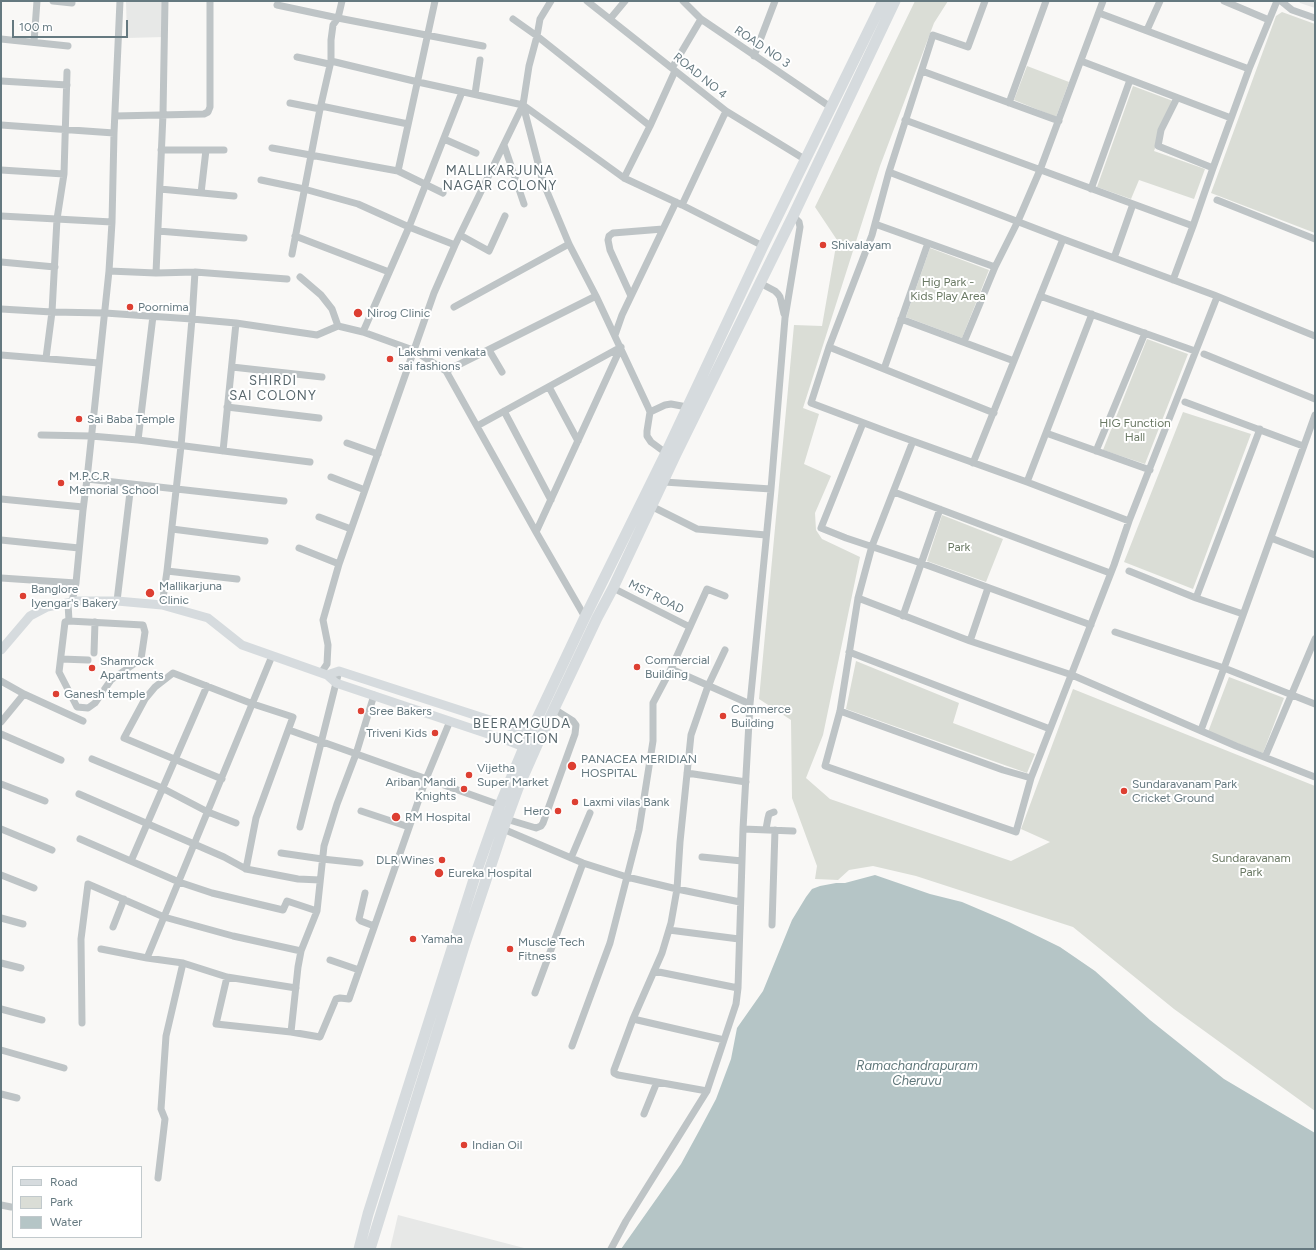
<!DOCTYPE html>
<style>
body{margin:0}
#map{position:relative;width:1316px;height:1250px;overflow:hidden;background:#f9f8f6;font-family:Figtree,sans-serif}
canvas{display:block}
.frame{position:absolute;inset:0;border:2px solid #657980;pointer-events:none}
.legend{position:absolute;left:12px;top:1166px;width:130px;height:72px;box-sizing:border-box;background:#fff;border:1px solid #c1c9cc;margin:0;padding:5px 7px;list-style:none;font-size:12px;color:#657980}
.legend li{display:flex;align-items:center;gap:8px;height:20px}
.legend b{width:20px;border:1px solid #c1c9cc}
.scale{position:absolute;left:12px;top:20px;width:116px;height:18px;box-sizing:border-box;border:2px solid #657980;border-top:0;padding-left:5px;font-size:12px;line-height:14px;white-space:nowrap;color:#657980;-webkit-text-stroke:3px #fff;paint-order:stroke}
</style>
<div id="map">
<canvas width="1316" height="1250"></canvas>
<div class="frame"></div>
<ul class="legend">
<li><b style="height:5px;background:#d6dbde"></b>Road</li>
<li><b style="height:11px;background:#daddd6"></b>Park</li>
<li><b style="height:11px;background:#b5c5c6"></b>Water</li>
</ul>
<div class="scale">100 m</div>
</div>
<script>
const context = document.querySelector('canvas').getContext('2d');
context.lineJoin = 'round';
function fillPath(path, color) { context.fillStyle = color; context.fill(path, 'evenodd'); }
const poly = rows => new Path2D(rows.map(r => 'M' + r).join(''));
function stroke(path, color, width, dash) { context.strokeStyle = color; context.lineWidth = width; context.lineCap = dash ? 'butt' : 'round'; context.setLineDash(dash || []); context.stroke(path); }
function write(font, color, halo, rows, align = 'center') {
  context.font = font + ' Figtree,sans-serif'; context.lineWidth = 4; context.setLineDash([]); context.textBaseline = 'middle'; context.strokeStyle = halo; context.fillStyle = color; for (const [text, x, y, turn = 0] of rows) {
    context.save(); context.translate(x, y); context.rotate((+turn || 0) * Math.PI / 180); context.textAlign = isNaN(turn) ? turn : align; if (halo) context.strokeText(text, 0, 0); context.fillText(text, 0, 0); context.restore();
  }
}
fillPath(poly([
 [126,1,164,1,164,37,127,38],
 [1299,1,1315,1,1315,8,1300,3],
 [398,1215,524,1248,390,1249]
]), '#e7e8e7');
fillPath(poly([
 [915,1,948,1,934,23,880,166,803,408,819,414,804,464,831,476,815,513,816,530,822,539,860,557,823,735,806,778,830,799,1011,861,1050,842,1021,829,1073,689,1315,786,1315,1111,1174,1009,1073,927,916,876,873,866,849,870,838,880,815,879,817,866,792,798,791,720,759,699,794,325,822,326,837,240,815,207],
 [1282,12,1315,24,1315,233,1211,193,1276,16],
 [1027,66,1069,82,1056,117,1014,100],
 [1133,86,1173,101,1154,151,1205,169,1194,199,1139,180,1131,199,1097,187],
 [930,248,989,270,962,338,906,317],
 [1147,339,1188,354,1145,464,1103,450],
 [1183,412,1251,434,1193,589,1124,562],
 [942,515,1003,539,986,582,927,561],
 [856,661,959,703,953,723,1035,754,1027,773,846,709],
 [1229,677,1284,698,1263,753,1208,732]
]), '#daddd6');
fillPath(poly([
 [875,875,930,894,962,902,1009,922,1060,947,1095,971,1150,1020,1224,1079,1315,1133,1315,1249,621,1249,681,1164,699,1131,716,1099,731,1059,737,1028,763,991,792,920,806,897,812,889,820,886,836,883,845,883]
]), '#b5c5c6');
stroke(poly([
 [53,1,72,3],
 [587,1,726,111,806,160],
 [683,1,701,19,832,108],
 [985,1,968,47,933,35,889,172,872,235,829,347,811,403,888,432,1027,482,1129,521],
 [1224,1,1269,20],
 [1281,1,1292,10,1315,18],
 [277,5,338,18,483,46],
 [1099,13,1249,69],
 [513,19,537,36,650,126],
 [610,19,625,1],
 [1147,30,1160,1],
 [1,39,68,46],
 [34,42,37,1],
 [754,56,775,1],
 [297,57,329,64],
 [331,61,418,82,523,105,624,178,682,205,763,246],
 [1081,61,1231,118],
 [672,68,701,19],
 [922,71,1059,121],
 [1,81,67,85],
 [475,94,480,60],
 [1177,98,1161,130,1158,146,1213,168],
 [290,103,320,109],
 [1009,103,1046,1],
 [523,105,543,182,569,244,596,296,648,407,650,412,647,431,647,436,651,442,666,453],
 [321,106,408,124],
 [115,116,204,114,208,112,210,107,210,1],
 [905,120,1193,226],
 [1,125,114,133],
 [444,139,476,153],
 [504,145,524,204],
 [272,148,398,171,443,193],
 [161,150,224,150],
 [1,170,64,174],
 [398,171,435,1],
 [889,172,1063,239,1214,295,1315,336],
 [624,178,650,126,675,71],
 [261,180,304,189,358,204,409,227,455,245],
 [160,189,234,196],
 [1091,189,1130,80],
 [201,193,206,150],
 [1217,200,1315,239],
 [682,205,726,111],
 [1,216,112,222],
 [875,224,995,267],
 [158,231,244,238],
 [460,235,489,251,505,216],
 [295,236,389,272],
 [292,254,320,109,331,61,331,40,333,25,338,18,342,1],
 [1114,258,1133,204],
 [1,262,55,267],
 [109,271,156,273,195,272,287,279],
 [156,273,163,114,165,1],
 [300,277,321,295,332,309,338,326],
 [1173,280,1193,226,1213,168,1249,69,1277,1],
 [760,283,775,291,778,294,780,297,784,314],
 [631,296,610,250,608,240,609,236,613,233,663,229],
 [1040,296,1195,351],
 [454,307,569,244],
 [1,309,52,312,105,313,192,319,236,323,317,335,338,326,363,332,413,350,446,371,536,532,585,617],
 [901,319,1014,361],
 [363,332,409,227,462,92],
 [615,335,622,315,676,202],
 [964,342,995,267,1018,221,1040,170,1103,1],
 [829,347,994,413],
 [489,350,502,372],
 [1204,354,1315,399],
 [1,355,99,363],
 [46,358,52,312,57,219,64,174,67,72],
 [232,367,322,377],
 [884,369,928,243],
 [446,371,596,296],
 [549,387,578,441],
 [1185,402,1303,446],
 [227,407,319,418],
 [504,411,551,500],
 [650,412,665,405,671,404,687,407],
 [863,423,821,528,846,538,921,563,1091,625],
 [477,426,621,347],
 [1046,433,1150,470],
 [41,435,91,436,138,440,310,462],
 [138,440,153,316],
 [913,441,872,546,858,598,840,711,825,766,1016,832,1031,778,1114,565,1129,521,1217,297],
 [347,443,378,454],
 [223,451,236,323],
 [1096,451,1145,333],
 [973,463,1063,239],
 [331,477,365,490],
 [87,479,284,501],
 [664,482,771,489],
 [1027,482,1092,314],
 [894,492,1110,573],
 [1,499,83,507],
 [651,506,697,529,766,535],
 [319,517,351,529],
 [172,529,265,541],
 [536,532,621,347],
 [1271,538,1315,555],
 [1,540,79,548],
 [299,548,339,564],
 [167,571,237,579],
 [1129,571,1196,598,1243,614],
 [1,578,76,583],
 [613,588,690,627],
 [858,598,970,641,1072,675,1236,746,1315,777],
 [1196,598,1260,429],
 [117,601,131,484],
 [72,602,76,583,83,510,87,479,109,271,112,222,114,133,120,1],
 [68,603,69,621,65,622,59,672,77,707,88,708,95,703,111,680,141,659,145,632,143,625,69,621],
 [162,605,167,571,181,446,192,319,195,272],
 [903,616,940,509],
 [1115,632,1224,668,1315,704],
 [970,641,988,588],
 [849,652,1050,729],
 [94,653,95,622],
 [61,659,88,660],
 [671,669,750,704],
 [321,673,327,664,328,645,323,620,339,564,434,293,455,245,523,105,529,66,537,36,540,19,551,1],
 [1,681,24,694],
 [840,711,1003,770,1031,778],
 [1,722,24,694,83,721],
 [289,730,500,805],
 [1201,730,1224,668,1315,415],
 [1,734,61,760],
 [1265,757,1315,639],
 [92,759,162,788,208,812,236,823],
 [687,773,746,782],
 [222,779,124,738,145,699,155,687,173,673,253,704,293,717,256,818,246,869,298,879,320,880],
 [1,784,45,801],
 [79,794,224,857,246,869],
 [361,811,409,827],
 [506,819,536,828,541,826,543,823,575,734,576,725,573,721,554,709],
 [300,827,339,671],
 [1,829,52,850],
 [503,829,583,863,627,877,677,889,740,902],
 [743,829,793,831],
 [766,829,768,818,769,814,774,812],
 [80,839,179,882,212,893,283,910,287,901,317,911],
 [281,853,322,859,360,863],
 [702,857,742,861],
 [571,858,590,813],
 [131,861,207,686],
 [1,875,34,888],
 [365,893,359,919,361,921,374,926],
 [1,918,23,924],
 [772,925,775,830],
 [113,927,124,899],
 [669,930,739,939],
 [101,949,147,958,183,963,227,977,296,988],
 [147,958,272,656],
 [330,960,359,970],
 [1,963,21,968],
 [654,971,738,988],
 [227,977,216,1024,291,1032,320,1037,336,999,340,998,349,999,426,779,450,721],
 [535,993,583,863],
 [1,1009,42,1020],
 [633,1019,724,1040],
 [82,1023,81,939,88,884,164,917,233,936,301,951],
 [291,1032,298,967,301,951,317,911,324,846,337,804,356,754,374,695],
 [572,1046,610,943,639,830,653,741,653,703,671,669,707,589,725,596],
 [1,1050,64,1068],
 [707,1091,618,1075,614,1073,614,1070,633,1019,662,953,671,923,677,889,680,842,691,735,708,686,725,650],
 [1,1094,17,1098],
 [644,1114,657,1082],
 [158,1178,165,1119,161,1109,166,1036,183,963],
 [1,1205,11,1207],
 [611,1249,626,1221,707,1091,736,1004,738,988,743,829,750,704,771,489,785,318,800,227,799,222,793,216]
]), '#bec4c6', 7);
stroke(poly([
 [1,650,30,616,47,607,77,601,117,601,162,605,208,618,242,645,327,675,336,683,506,740,524,747],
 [327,675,339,671,530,733]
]), '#d6dbde', 9);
stroke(poly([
 [359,1249,368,1214,476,873,500,805,527,740,585,617,666,453,763,246,883,1],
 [370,1249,465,943,503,829,518,788,537,745,597,618,613,588,676,454,793,216,895,1]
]), '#d6dbde', 11);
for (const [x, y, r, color] of [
 [823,245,4,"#dd3f32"],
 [130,307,4,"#dd3f32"],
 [358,313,5,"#dd3f32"],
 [390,359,4,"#dd3f32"],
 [79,419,4,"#dd3f32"],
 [61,483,4,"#dd3f32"],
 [150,593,5,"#dd3f32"],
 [23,596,4,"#dd3f32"],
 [637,667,4,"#dd3f32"],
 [92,668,4,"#dd3f32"],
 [56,694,4,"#dd3f32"],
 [361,711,4,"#dd3f32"],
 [723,716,4,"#dd3f32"],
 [435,733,4,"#dd3f32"],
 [572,766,5,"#dd3f32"],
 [469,775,4,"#dd3f32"],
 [464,789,4,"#dd3f32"],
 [1124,791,4,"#dd3f32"],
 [575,802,4,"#dd3f32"],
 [558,811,4,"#dd3f32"],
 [396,817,5,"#dd3f32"],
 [442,860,4,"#dd3f32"],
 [439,873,5,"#dd3f32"],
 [413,939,4,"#dd3f32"],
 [510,949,4,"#dd3f32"],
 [464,1145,4,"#dd3f32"]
]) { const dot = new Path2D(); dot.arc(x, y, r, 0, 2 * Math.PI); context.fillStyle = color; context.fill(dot); stroke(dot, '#fff', 1.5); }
write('12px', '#657980', '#fff', [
 ["ROAD NO 3",762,47,34],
 ["ROAD NO 4",700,76,39],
 ["MST ROAD",656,597,27]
]);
write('12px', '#657980', '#fff', [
 ["Shivalayam",831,245],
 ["Poornima",138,307],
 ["Nirog Clinic",367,313],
 ["Lakshmi venkata",398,352],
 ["sai fashions",398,366],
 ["Sai Baba Temple",87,419],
 ["M.P.C.R",69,476],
 ["Memorial School",69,490],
 ["Mallikarjuna",159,586],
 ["Clinic",159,600],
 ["Banglore",31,589],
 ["Iyengar's Bakery",31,603],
 ["Commercial",645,660],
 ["Building",645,674],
 ["Shamrock",100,661],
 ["Apartments",100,675],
 ["Ganesh temple",64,694],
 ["Commerce",731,709],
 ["Building",731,723],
 ["Sree Bakers",369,711],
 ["Triveni Kids",427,733,"right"],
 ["PANACEA MERIDIAN",581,759],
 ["HOSPITAL",581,773],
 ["Vijetha",477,768],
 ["Super Market",477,782],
 ["Ariban Mandi",456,782,"right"],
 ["Knights",456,796,"right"],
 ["Sundaravanam Park",1132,784],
 ["Cricket Ground",1132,798],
 ["Laxmi vilas Bank",583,802],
 ["Hero",550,811,"right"],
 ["RM Hospital",405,817],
 ["DLR Wines",434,860,"right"],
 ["Eureka Hospital",448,873],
 ["Yamaha",421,939],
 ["Muscle Tech",518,942],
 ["Fitness",518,956],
 ["Indian Oil",472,1145]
], 'left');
write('12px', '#6a7964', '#fff', [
 ["Hig Park -",948,282],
 ["Kids Play Area",948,296],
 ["HIG Function",1135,423],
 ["Hall",1135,437],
 ["Park",959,547],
 ["Sundaravanam",1251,858],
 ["Park",1251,872]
]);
context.letterSpacing = '1px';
write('13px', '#57666c', '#fff', [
 ["MALLIKARJUNA",500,171],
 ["NAGAR COLONY",500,186],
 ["SHIRDI",273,381],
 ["SAI COLONY",273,396],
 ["BEERAMGUDA",522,724],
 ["JUNCTION",522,739]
]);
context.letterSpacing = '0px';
write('italic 13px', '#60777a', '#fff', [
 ["Ramachandrapuram",917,1066],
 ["Cheruvu",917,1081]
]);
</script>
